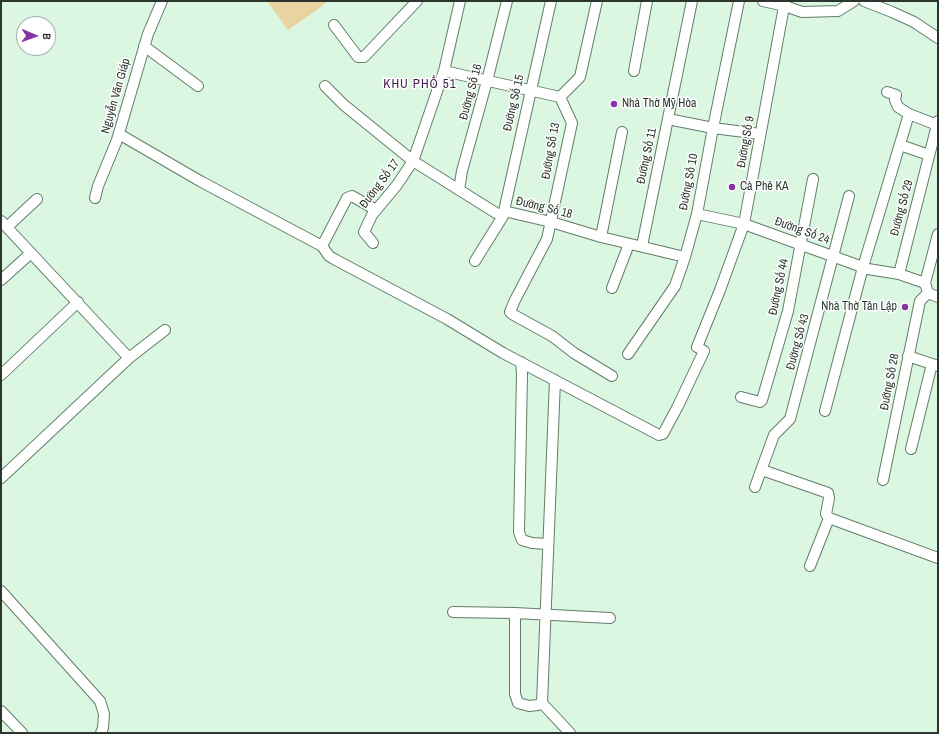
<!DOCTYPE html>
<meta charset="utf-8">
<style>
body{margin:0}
#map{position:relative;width:939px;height:734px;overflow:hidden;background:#dbf7e2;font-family:"Archivo Narrow",sans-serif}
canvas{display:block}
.frame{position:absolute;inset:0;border:2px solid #2c362e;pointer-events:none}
.north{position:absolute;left:16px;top:16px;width:40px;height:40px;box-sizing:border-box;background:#fff;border:1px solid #abafab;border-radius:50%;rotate:92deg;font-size:11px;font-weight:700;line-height:16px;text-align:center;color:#2c362e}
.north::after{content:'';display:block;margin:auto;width:14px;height:18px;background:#8835a4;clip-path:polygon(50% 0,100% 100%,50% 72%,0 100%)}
</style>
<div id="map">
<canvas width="939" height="734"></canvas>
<div class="frame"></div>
<div class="north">B</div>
</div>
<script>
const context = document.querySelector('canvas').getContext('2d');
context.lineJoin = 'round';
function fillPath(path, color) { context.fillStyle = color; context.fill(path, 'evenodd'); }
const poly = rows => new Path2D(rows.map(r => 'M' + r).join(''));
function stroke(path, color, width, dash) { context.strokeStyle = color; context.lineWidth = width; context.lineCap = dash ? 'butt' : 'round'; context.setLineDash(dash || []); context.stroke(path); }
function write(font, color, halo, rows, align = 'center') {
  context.font = font + ' "Archivo Narrow",sans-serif'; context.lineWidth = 3; context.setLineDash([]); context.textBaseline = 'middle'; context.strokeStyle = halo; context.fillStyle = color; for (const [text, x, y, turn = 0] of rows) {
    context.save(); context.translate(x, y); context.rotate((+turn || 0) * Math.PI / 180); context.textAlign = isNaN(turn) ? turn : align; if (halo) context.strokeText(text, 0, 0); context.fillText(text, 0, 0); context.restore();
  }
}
fillPath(poly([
 [267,1,327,1,321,7,288,30]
]), '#e9d3a1');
const minor = poly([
 [597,1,580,77,560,97,572,123,547,239,515,300,510,312,512,314,552,336,574,353,612,376],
 [763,1,785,6,802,12,838,11,854,1],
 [864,1,892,12,914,22,938,38],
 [334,25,358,57,364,57,417,1],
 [144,46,198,86],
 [444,71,560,97],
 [634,71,647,1],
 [325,86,344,105,413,161,496,213,503,216,504,211,551,222,601,237,685,257],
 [887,92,896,95,895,100,898,107,909,114],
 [668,119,713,128,760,134],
 [119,134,200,181,322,246,347,198,352,196,376,210],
 [900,145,929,155],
 [459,190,462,171,487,81,507,1],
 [95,198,98,186,117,140,148,34,162,1],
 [504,211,551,1],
 [697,214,744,224,868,269,899,274],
 [1,221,129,358],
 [7,227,37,199],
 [938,234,925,283,928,293,938,297],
 [601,237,622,132],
 [373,243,364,232,372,215,397,185,413,161,444,71,460,1],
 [322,246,329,256,334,259,447,319,503,353,659,435,663,434,678,406,704,351,697,347,720,290,744,224,785,1],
 [642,246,692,1],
 [475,261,503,216],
 [1,280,31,253],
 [925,283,899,274,938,121],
 [612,288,629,244],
 [628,354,675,286,685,257,697,214,713,128,739,1],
 [908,356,938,366],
 [521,362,522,374,519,532,522,540,532,543,548,544],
 [1,375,78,302],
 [741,397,760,402,762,400,788,311,813,179],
 [825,411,863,267,909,114,937,125],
 [911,449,932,364],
 [762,470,828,493,829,498,826,514,829,518,938,558],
 [1,478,129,358,165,330],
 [883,480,920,301,928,293],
 [755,487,774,435,790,419,849,196],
 [810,566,829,518],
 [1,591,100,701,104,714,103,728,101,733],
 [453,612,515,613,610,618],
 [515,613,515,694,518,703,529,706,538,705,542,703,555,380],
 [542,703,570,733],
 [1,711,22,733]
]);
stroke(minor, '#637c69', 12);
stroke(minor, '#fff', 10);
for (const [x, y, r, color] of [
 [614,104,4,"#8835a4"],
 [732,187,4,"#8835a4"],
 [905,307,4,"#8835a4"]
]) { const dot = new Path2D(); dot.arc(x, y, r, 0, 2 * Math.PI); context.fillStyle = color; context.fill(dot); stroke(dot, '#fff', 1.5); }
write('12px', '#2c362e', '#fff', [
 ["Đường Số 16",471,92,-75],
 ["Nguyễn Văn Giáp",116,96,-74],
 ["Đường Số 15",514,103,-77],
 ["Đường Số 9",746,142,-80],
 ["Đường Số 13",551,151,-80],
 ["Đường Số 11",647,156,-78],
 ["Đường Số 10",689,182,-79],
 ["Đường Số 17",380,184,-53],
 ["Đường Số 18",544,208,14],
 ["Đường Số 29",902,208,-75],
 ["Đường Số 24",802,231,20],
 ["Đường Số 44",779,287,-78],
 ["Đường Số 43",798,342,-75],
 ["Đường Số 28",890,382,-79]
]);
write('12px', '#2c362e', '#fff', [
 ["Nhà Thờ Mỹ Hòa",622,104],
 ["Cà Phê KA",740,187],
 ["Nhà Thờ Tân Lập",897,307,"right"]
], 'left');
context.letterSpacing = '1px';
write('13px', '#41194e', '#fff', [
 ["KHU PHỐ 51",420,85]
]);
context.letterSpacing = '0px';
</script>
